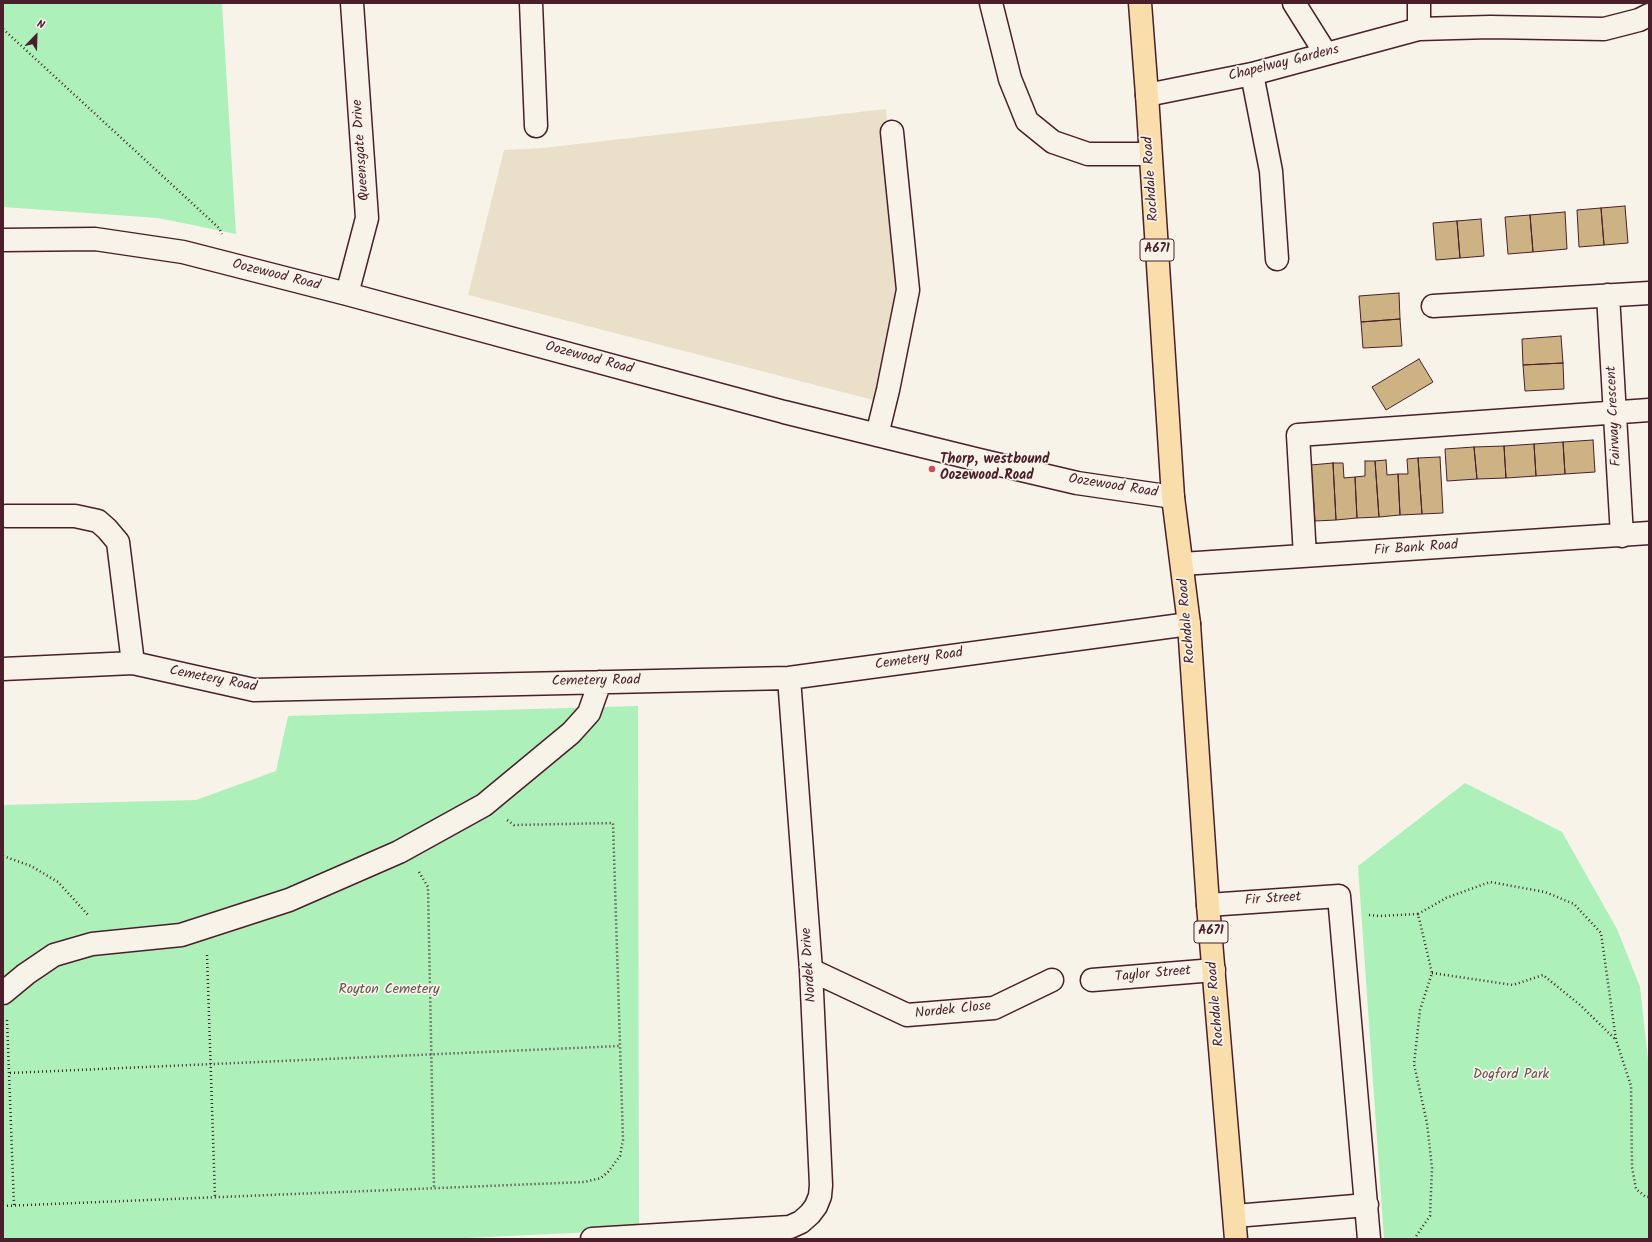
<!DOCTYPE html>
<style>
body{margin:0}
#map{position:relative;width:1652px;height:1242px;overflow:hidden;background:#f7f3e8;font-family:Kalam,sans-serif}
canvas{display:block}
.frame{position:absolute;inset:0;border:4px solid #4a1f2b;pointer-events:none}
.north{position:absolute;left:16px;top:16px;width:40px;height:40px;-webkit-text-stroke:3px #f7f3e8;paint-order:stroke;rotate:23deg;font-size:11px;font-weight:700;line-height:16px;text-align:center;color:#4a1f2b}
.north::after{content:'';display:block;margin:auto;width:14px;height:18px;background:#4a1f2b;clip-path:polygon(50% 0,100% 100%,50% 72%,0 100%)}
</style>
<div id="map">
<canvas width="1652" height="1242"></canvas>
<div class="frame"></div>
<div class="north">N</div>
</div>
<script>
const context = document.querySelector('canvas').getContext('2d');
context.lineJoin = 'round';
function fillPath(path, color) { context.fillStyle = color; context.fill(path, 'evenodd'); }
const poly = rows => new Path2D(rows.map(r => 'M' + r).join(''));
function stroke(path, color, width, dash) { context.strokeStyle = color; context.lineWidth = width; context.lineCap = dash ? 'butt' : 'round'; context.setLineDash(dash || []); context.stroke(path); }
function write(font, color, halo, rows, align = 'center') {
  context.font = font + ' Kalam,sans-serif'; context.lineWidth = 3.5; context.setLineDash([]); context.textBaseline = 'middle'; context.strokeStyle = halo; context.fillStyle = color; for (const [text, x, y, turn = 0] of rows) {
    context.save(); context.translate(x, y); context.rotate((+turn || 0) * Math.PI / 180); context.textAlign = isNaN(turn) ? turn : align; if (halo) context.strokeText(text, 0, 0); context.fillText(text, 0, 0); context.restore();
  }
}
fillPath(poly([
 [886,109,899,275,877,401,468,295,504,150,542,148]
]), '#eae0ca');
fillPath(poly([
 [3,3,222,3,236,234,158,218,3,207],
 [638,706,639,1230,444,1239,3,1239,3,805,196,800,276,771,288,716],
 [1465,783,1562,832,1617,929,1640,987,1648,1059,1649,1239,1384,1239,1358,866]
]), '#adf0ba');
const building = poly([
 [1625,206,1628,243,1604,245,1601,208,1625,206],
 [1601,208,1604,245,1579,247,1577,210,1601,208],
 [1565,212,1567,249,1533,252,1530,215,1565,212],
 [1530,215,1533,252,1508,254,1505,217,1530,215],
 [1481,219,1484,256,1460,258,1457,221,1481,219],
 [1457,221,1460,258,1436,260,1433,223,1457,221],
 [1399,293,1400,319,1361,322,1359,296,1399,293],
 [1400,319,1402,346,1363,348,1361,322,1400,319],
 [1561,336,1563,363,1523,365,1522,339,1561,336],
 [1419,359,1433,382,1386,410,1372,387,1419,359],
 [1563,363,1564,389,1525,391,1523,365,1563,363],
 [1593,440,1595,472,1565,474,1563,442,1593,440],
 [1563,442,1565,474,1536,476,1534,444,1563,442],
 [1534,444,1536,476,1506,478,1504,446,1534,444],
 [1504,446,1506,478,1477,479,1474,447,1504,446],
 [1474,447,1477,479,1447,481,1445,449,1474,447],
 [1440,457,1443,513,1422,514,1418,458,1440,457],
 [1418,458,1422,514,1400,515,1398,474,1408,474,1407,459,1418,458],
 [1386,460,1387,475,1398,474,1400,515,1379,517,1375,461,1386,460],
 [1365,461,1375,461,1379,517,1357,518,1355,477,1365,476,1365,461],
 [1333,463,1336,520,1315,521,1311,465,1333,463],
 [1333,463,1343,463,1344,478,1355,477,1357,518,1336,520,1333,463]
]);
fillPath(building, '#cdb384');
stroke(building, '#4a1f2b', 1);
const minor = poly([
 [531,3,536,126],
 [991,3,1010,79,1027,121,1053,142,1088,154,1150,154],
 [1294,3,1326,54],
 [1419,3,1419,29],
 [1252,74,1271,171,1277,259],
 [1147,95,1252,74,1419,29,1490,27,1604,29,1639,20,1649,15],
 [3,240,95,239,183,252,347,294,784,412,979,460,1077,483,1173,497],
 [347,294,367,218,352,3],
 [1608,295,1622,536],
 [1433,306,1649,293],
 [877,435,888,390,908,290,892,132],
 [6,516,75,516,98,521,107,529,118,542,133,663],
 [1305,556,1298,435,1649,410],
 [1182,564,1649,533],
 [3,669,133,663,254,690,789,678,1189,624],
 [1208,905,1339,896,1369,1239],
 [811,970,907,1015,994,1008,1052,980],
 [1092,980,1214,970],
 [3,993,26,974,54,955,92,944,181,935,289,900,399,852,484,805,571,733,589,713,600,682],
 [1235,1216,1367,1205],
 [592,1239,790,1227,801,1222,810,1214,816,1206,820,1196,821,1185,811,970,789,678]
]);
const major = poly([
 [1140,3,1147,95,1173,497,1189,624,1208,905,1236,1239]
]);
stroke(minor, '#4a1f2b', 25);
stroke(major, '#4a1f2b', 25);
stroke(poly([
 [3,29,219,228,222,234],
 [3,856,31,866,58,882,89,916],
 [419,872,428,887,434,1188],
 [1418,914,1446,898,1490,882,1545,892,1574,904,1601,933,1616,1040,1631,1086,1632,1167,1636,1189,1646,1197,1649,1197],
 [1369,915,1379,916,1418,914,1432,973,1420,1010,1414,1064,1427,1123,1432,1168,1430,1216,1414,1239],
 [207,955,215,1197],
 [1432,973,1513,985,1543,975,1579,1004,1615,1039],
 [7,1020,14,1205],
 [10,1073,620,1046],
 [3,1206,584,1182,601,1178,608,1172,620,1156,623,1140,613,823,514,825,507,820]
]), '#4a1f2b', 2.5, [1, 3]);
stroke(minor, '#f7f3e8', 22);
stroke(major, '#f9deab', 22);
for (const [x, y, r, color] of [
 [932,469,4,"#d1495b"]
]) { const dot = new Path2D(); dot.arc(x, y, r, 0, 2 * Math.PI); context.fillStyle = color; context.fill(dot); stroke(dot, '#f7f3e8', 1.5); }
for (const [x, y, w] of [
 [1157,250,34],
 [1211,932,34]
]) { const box = new Path2D(); box.roundRect(x - w / 2, y - 11, w, 22, 3); context.fillStyle = '#f7f3e8'; context.fill(box); stroke(box, '#4a1f2b', 1); }
write('bold 13px', '#4a1f2b', null, [
 ["A671",1157,250],
 ["A671",1211,932]
]);
write('14px', '#4a1f2b', '#f7f3e8', [
 ["Chapelway Gardens",1284,64,-14],
 ["Queensgate Drive",362,150,-94],
 ["Rochdale Road",1152,179,-94],
 ["Oozewood Road",276,276,14],
 ["Oozewood Road",589,359,15],
 ["Fairway Crescent",1615,416,-93],
 ["Oozewood Road",1113,487,9],
 ["Fir Bank Road",1416,549,-4],
 ["Rochdale Road",1188,621,-95],
 ["Cemetery Road",919,660,-8],
 ["Cemetery Road",213,680,11],
 ["Cemetery Road",596,682,-1],
 ["Fir Street",1273,900,-4],
 ["Nordek Drive",810,965,-94],
 ["Taylor Street",1153,975,-5],
 ["Rochdale Road",1217,1004,-95],
 ["Nordek Close",953,1011,-6]
]);
write('bold 14px', '#4a1f2b', '#f7f3e8', [
 ["Thorp, westbound",940,461],
 ["Oozewood Road",940,477]
], 'left');
write('14px', '#63534f', '#f7f3e8', [
 ["Royton Cemetery",389,991],
 ["Dogford Park",1511,1076]
]);
</script>
